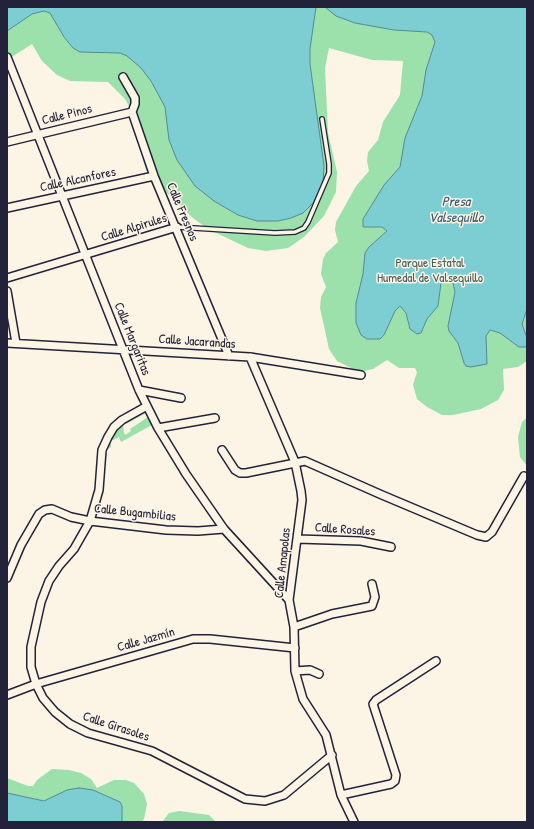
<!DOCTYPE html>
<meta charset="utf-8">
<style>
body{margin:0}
#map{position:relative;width:534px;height:829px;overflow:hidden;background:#fcf5e5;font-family:"Patrick Hand",sans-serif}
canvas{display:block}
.frame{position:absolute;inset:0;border:8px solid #22223b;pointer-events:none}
</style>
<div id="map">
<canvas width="534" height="829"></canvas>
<div class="frame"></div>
</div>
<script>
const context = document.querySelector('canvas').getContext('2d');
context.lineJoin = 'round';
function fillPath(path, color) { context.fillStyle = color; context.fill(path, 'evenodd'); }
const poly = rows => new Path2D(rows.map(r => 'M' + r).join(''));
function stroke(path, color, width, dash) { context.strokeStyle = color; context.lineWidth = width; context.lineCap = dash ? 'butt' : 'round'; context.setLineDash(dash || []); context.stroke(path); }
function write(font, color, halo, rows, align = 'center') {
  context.font = font + ' "Patrick Hand",sans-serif'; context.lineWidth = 3; context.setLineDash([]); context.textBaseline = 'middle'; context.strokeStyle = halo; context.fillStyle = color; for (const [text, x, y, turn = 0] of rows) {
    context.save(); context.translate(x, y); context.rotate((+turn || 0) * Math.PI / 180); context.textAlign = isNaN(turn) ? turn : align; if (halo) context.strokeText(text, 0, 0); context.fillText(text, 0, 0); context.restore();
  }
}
fillPath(poly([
 [7,7,527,7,527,361,518,367,503,369,504,390,498,400,481,409,453,415,442,415,427,407,417,399,413,385,417,372,415,368,399,368,387,360,373,369,359,372,337,361,329,349,320,308,321,297,326,287,321,274,323,259,326,253,338,242,335,230,336,222,356,186,369,171,367,161,368,152,378,140,383,122,400,95,403,61,372,60,329,48,325,68,328,133,337,172,336,192,324,216,304,237,288,248,266,251,248,248,208,229,193,218,154,181,146,170,140,149,143,130,125,99,108,82,70,81,57,75,42,61,32,44,7,60],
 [143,408,146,413,126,424,123,424,124,433,125,435,131,431,130,429,148,417,152,425,121,442,119,437,111,441,111,447,108,449,108,438,124,419],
 [527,417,527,466,520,457,518,437,522,422],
 [52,769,69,770,81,773,91,779,97,788,114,780,126,780,134,783,144,794,147,804,144,819,142,822,7,822,7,778,28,786,33,786,37,780],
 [179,811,209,815,216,822,162,822,169,813]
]), '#9ce0ab');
const water = poly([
 [7,7,316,7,310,49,310,64,324,166,323,183,314,202,303,213,291,218,278,221,257,221,238,215,214,201,195,186,177,160,169,140,165,107,151,81,141,68,127,56,120,53,80,52,73,48,64,37,50,13,44,11,32,14,7,31,7,7],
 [325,7,527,7,527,309,522,324,527,338,527,347,519,347,500,333,490,330,486,336,487,364,471,367,466,366,464,363,458,343,449,331,448,326,455,292,453,283,449,281,441,283,438,306,427,319,421,333,417,334,410,329,406,313,400,306,395,311,384,335,380,339,367,339,361,335,356,323,356,303,363,274,365,253,369,247,387,231,382,227,363,227,363,219,384,185,400,167,405,138,422,96,426,70,435,42,432,35,427,32,394,30,355,23,336,16,325,7],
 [79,788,93,790,120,802,122,806,122,822,7,822,7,793,44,801,67,790,79,788]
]);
fillPath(water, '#7cced2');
stroke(water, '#588996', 1);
const service = poly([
 [177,227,275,233,295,232,304,228,308,222,329,173,329,164,322,119]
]);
const minor = poly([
 [7,57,139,390,158,428,186,474,224,529,289,600],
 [123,77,135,98,135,104,132,112,154,176,229,356],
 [7,142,132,112],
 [7,208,154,176],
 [7,278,177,227],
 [7,291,16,343],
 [7,343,250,357,361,375],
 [250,357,295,462,301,491,302,500,289,600,294,627,295,671,303,699,326,735,341,795,354,822],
 [139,390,181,398],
 [147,406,122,420,114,427,108,437,102,450,99,490,90,521,74,549,59,566,49,581,41,602,31,647,31,667,36,684,43,698,55,712,70,724,88,733,152,751,245,799,265,801,284,795,332,755],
 [158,428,215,418],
 [222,450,235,470,240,473,246,473,305,461,382,495,477,535,486,537,492,532,524,476],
 [297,539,361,541,391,547],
 [7,578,21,545,39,514,45,510,52,509,71,517,90,521,166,530,198,531,224,529],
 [294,627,332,614,372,606,375,597,372,584],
 [295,671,310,670,319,674],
 [7,695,36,684,193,639,210,639,295,648],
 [341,795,391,784,395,781,396,775,373,704,376,700,436,661]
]);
stroke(service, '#22223b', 6);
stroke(minor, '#22223b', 10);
stroke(service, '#fcf5e5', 3.5);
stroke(minor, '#fcf5e5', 7);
write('13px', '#22223b', '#fcf5e5', [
 ["Calle Pinos",67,115,-14],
 ["Calle Alcanfores",78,180,-12],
 ["Calle Fresnos",182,212,67],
 ["Calle Alpirules",134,228,-17],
 ["Calle Margaritas",132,339,68],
 ["Calle Jacarandas",197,342,4],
 ["Calle Bugambilias",135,513,6],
 ["Calle Rosales",345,530,4],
 ["Calle Amapolas",283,563,-84],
 ["Calle Jazmín",146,640,-16],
 ["Calle Girasoles",116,727,18]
]);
write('13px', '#475b5d', '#fcf5e5', [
 ["Parque Estatal",430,264],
 ["Humedal de Valsequillo",430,279]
]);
write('italic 14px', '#3d5668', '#fcf5e5', [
 ["Presa",456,202],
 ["Valsequillo",456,218]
]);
</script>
